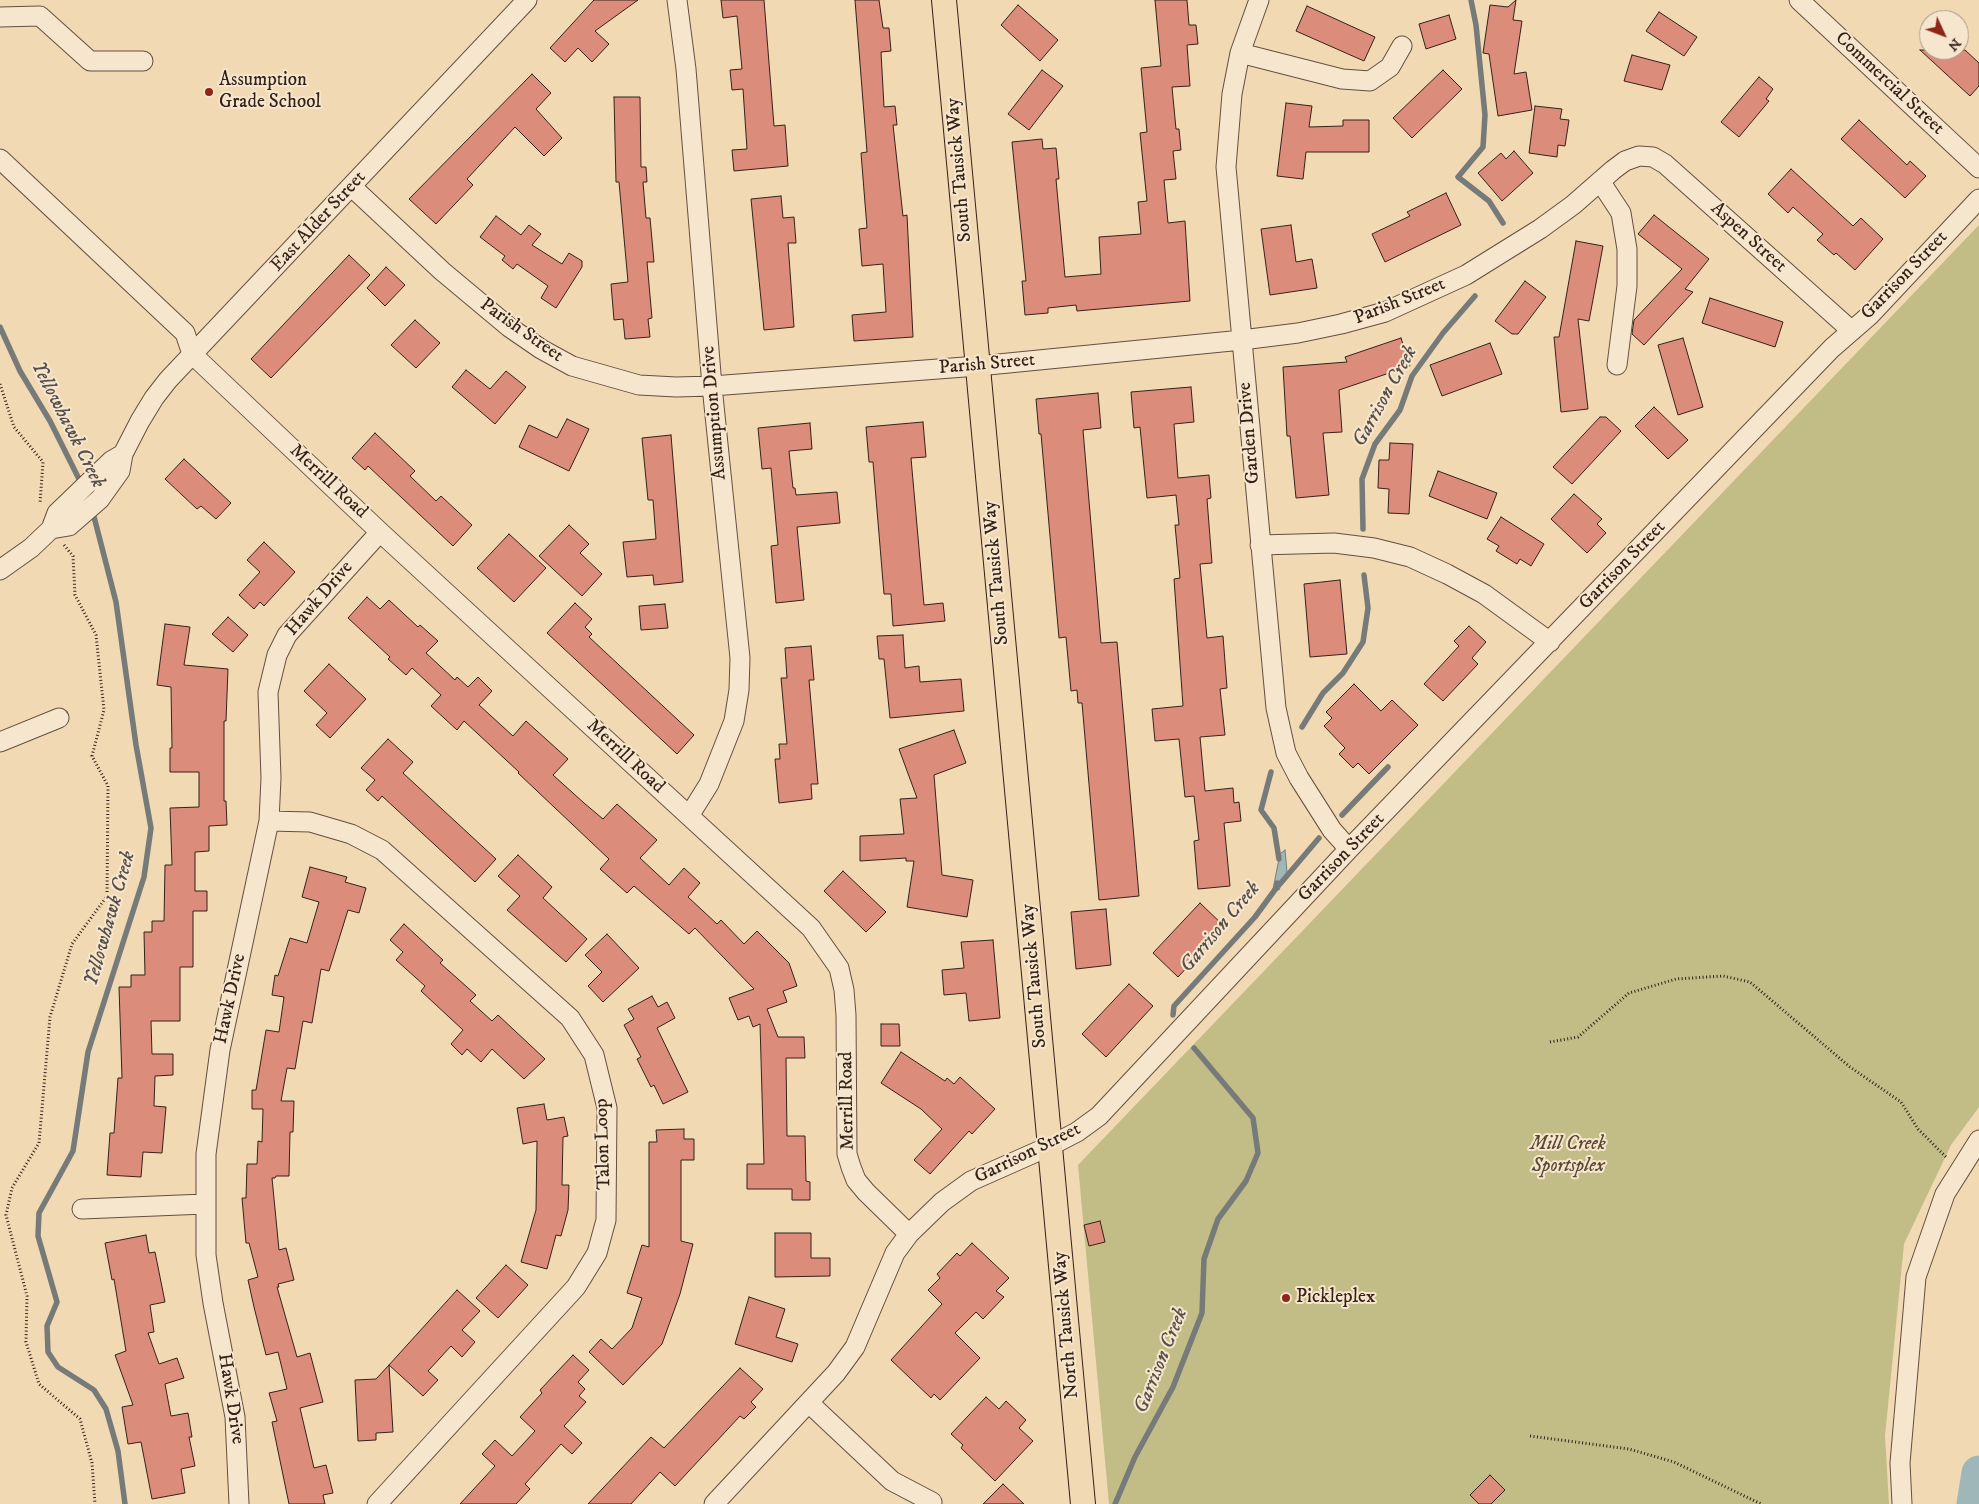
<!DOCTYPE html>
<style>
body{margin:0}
#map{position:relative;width:1979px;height:1504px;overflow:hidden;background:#f1d9b4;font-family:"IM FELL DW Pica",serif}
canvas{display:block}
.north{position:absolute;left:1919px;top:10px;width:50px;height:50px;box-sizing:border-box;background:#f6e6ce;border:1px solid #a99785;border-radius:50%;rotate:133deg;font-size:14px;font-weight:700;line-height:20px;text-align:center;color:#362118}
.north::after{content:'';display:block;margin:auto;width:18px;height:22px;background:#8f2418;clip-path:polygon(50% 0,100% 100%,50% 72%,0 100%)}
</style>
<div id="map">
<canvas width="1979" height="1504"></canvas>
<div class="north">N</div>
</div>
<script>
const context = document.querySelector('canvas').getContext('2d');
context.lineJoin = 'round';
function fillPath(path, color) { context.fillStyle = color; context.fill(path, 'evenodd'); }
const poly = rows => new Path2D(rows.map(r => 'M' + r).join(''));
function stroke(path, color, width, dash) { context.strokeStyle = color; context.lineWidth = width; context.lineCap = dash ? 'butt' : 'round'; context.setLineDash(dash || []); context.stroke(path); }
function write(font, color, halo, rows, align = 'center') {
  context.font = font + ' "IM FELL DW Pica",serif'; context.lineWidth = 4; context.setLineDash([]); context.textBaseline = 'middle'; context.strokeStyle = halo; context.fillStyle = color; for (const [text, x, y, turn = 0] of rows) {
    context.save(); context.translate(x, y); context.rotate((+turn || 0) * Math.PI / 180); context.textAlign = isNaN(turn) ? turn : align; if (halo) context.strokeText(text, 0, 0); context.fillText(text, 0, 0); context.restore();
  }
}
fillPath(poly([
 [1979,225,1979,1107,1951,1145,1904,1244,1885,1436,1889,1504,1109,1504,1078,1165]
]), '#c2bc87');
const water = poly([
 [1285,850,1287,872,1279,890,1273,889,1280,854,1285,850]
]);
fillPath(water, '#a0b7b9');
stroke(water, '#767b79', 1);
stroke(poly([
 [1471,0,1476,25,1485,115,1483,147,1458,177,1489,201,1503,223],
 [0,327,20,371,50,421,82,485],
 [92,509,116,602,136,745,151,828,144,877,88,1052,73,1151,39,1213,38,1236,57,1302,47,1326,48,1352,58,1367,94,1390,106,1409,118,1451,125,1504],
 [1363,529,1362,479,1375,444,1400,410,1412,376,1443,333,1475,296],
 [1302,727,1323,693,1343,673,1363,642,1368,608,1364,575],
 [1271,772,1261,810,1274,828,1279,859],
 [1342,815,1388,767],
 [1280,884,1319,838],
 [1173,1015,1174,1006,1255,917,1277,887,1277,883],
 [1115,1504,1135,1457,1173,1387,1202,1313,1204,1259,1218,1219,1246,1181,1258,1153,1253,1118,1194,1048]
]), '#767b79', 5.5);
stroke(poly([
 [1974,1504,1979,1473]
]), '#a0b7b9', 35);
const building = poly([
 [594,0,638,0,595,31,609,44,592,62,578,48,565,62,550,48,594,0],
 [721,0,764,0,774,126,785,125,788,166,734,171,732,150,747,149,743,89,732,90,730,70,742,69,737,16,723,18,721,0],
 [855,0,879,0,883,28,889,28,891,51,881,52,884,107,895,106,897,125,893,125,903,216,907,215,913,337,854,341,852,315,886,312,883,264,862,266,859,229,867,228,861,153,867,152,855,0],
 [1155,0,1187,0,1189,25,1196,25,1198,44,1187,45,1190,86,1172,87,1176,129,1179,129,1181,150,1173,151,1176,179,1164,180,1168,223,1185,221,1190,301,1077,311,1076,305,1048,308,1048,313,1025,315,1022,281,1026,281,1012,142,1042,139,1043,149,1056,148,1059,179,1056,179,1065,277,1101,274,1099,237,1141,234,1138,202,1147,201,1140,133,1147,132,1141,68,1161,66,1155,0],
 [1516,0,1513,20,1522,21,1514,74,1526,72,1532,110,1498,116,1489,54,1483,53,1490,5,1508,7,1516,0],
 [1018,5,1058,40,1040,61,1001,25,1018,5],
 [1307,6,1375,37,1364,61,1296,31,1307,6],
 [1659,12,1697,37,1684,56,1646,31,1659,12],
 [1449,15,1456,39,1426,49,1419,24,1449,15],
 [1920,50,1965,50,1979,63,1979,86,1970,96,1920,50],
 [1632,55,1670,65,1662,90,1624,81,1632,55],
 [1042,70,1063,86,1029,130,1008,114,1042,70],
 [1443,70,1462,89,1412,138,1393,118,1443,70],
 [532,74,551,93,536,109,562,138,544,156,515,127,467,179,473,185,436,224,409,199,532,74],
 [1759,77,1773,89,1766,99,1769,101,1739,137,1721,122,1759,77],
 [614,97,640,97,641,167,646,167,647,182,643,182,646,218,650,218,654,262,647,262,652,318,648,319,650,337,625,339,623,319,614,320,611,284,628,282,619,182,616,182,614,97],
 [1286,103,1312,106,1309,127,1343,126,1343,120,1369,120,1369,152,1306,152,1303,179,1277,176,1286,103],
 [1535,106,1562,109,1560,119,1569,120,1565,146,1558,145,1557,157,1529,153,1535,106],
 [1859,120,1907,165,1910,161,1926,176,1905,198,1841,139,1859,120],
 [1514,151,1533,173,1502,201,1478,173,1501,153,1506,159,1514,151],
 [1791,169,1853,226,1861,218,1883,239,1855,270,1836,253,1834,255,1817,240,1823,234,1793,207,1788,213,1768,194,1791,169],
 [1446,193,1461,225,1385,262,1372,234,1410,216,1407,212,1446,193],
 [781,196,783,218,794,217,796,243,788,243,794,327,764,330,751,199,781,196],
 [1654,215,1709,259,1685,289,1693,292,1644,345,1632,334,1634,320,1682,269,1638,234,1654,215],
 [496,216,521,235,529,225,541,234,532,245,562,264,569,253,582,261,582,267,556,308,541,298,548,286,517,264,513,269,502,260,505,256,480,237,496,216],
 [1291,225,1296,262,1312,259,1317,288,1270,295,1261,229,1291,225],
 [1576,241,1603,246,1589,321,1578,319,1588,409,1561,412,1554,337,1559,337,1576,241],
 [349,255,370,275,271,378,251,359,349,255],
 [386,267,405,285,385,306,367,288,386,267],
 [1525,281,1546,297,1518,334,1512,334,1495,321,1525,281],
 [1710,298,1783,322,1775,347,1702,323,1710,298],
 [415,320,440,343,416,368,391,345,415,320],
 [1401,338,1410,366,1339,390,1342,432,1323,433,1329,495,1296,498,1290,436,1287,436,1283,367,1347,362,1345,357,1401,338],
 [1683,338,1703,407,1678,415,1658,345,1683,338],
 [1490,343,1502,374,1442,396,1430,365,1490,343],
 [466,370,490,389,506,371,526,387,495,424,452,387,466,370],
 [1191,387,1194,422,1174,424,1178,478,1209,475,1211,498,1207,499,1212,563,1200,564,1207,638,1223,636,1227,688,1220,689,1225,735,1200,737,1205,791,1233,788,1234,803,1239,802,1241,821,1224,823,1230,886,1198,889,1194,841,1199,840,1194,796,1185,797,1179,739,1155,741,1152,709,1183,706,1174,579,1180,578,1175,525,1179,525,1176,495,1147,498,1140,427,1134,428,1131,392,1191,387],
 [1098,393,1101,428,1083,430,1101,643,1117,642,1139,896,1099,900,1082,703,1078,703,1077,690,1071,691,1066,637,1059,638,1041,434,1039,434,1036,399,1098,393],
 [1654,407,1688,440,1668,459,1635,426,1654,407],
 [1600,417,1606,417,1621,431,1572,484,1553,467,1600,417],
 [567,419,589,429,569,471,519,447,529,425,557,438,567,419],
 [923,422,926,457,911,458,924,605,943,603,945,621,893,626,891,594,884,594,873,462,869,462,866,427,923,422],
 [810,423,812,449,789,451,793,488,795,488,796,495,837,492,840,523,797,527,804,600,776,603,771,546,778,545,771,468,762,469,758,428,810,423],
 [375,433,415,471,410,476,436,501,441,496,472,525,453,546,368,466,365,470,352,458,375,433],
 [671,435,683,582,654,585,653,575,627,577,623,542,656,539,653,500,648,500,642,438,671,435],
 [1390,443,1413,444,1409,514,1388,513,1389,489,1378,488,1379,460,1389,460,1390,443],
 [184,459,231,503,216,519,201,506,197,509,165,479,184,459],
 [1438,471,1497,493,1487,519,1429,496,1438,471],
 [1574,494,1602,519,1597,524,1606,533,1587,553,1551,519,1574,494],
 [1501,517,1544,544,1531,566,1520,559,1517,564,1496,551,1499,546,1487,539,1501,517],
 [569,525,589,544,580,553,602,574,582,596,539,556,569,525],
 [509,534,546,568,514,602,477,568,509,534],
 [264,542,295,572,264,606,260,602,254,609,239,595,260,572,247,560,264,542],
 [1340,580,1347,654,1310,657,1304,584,1340,580],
 [367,597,380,609,389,600,418,627,420,625,438,641,426,653,455,680,457,677,468,687,478,677,492,691,479,705,513,736,526,721,568,759,553,775,584,803,603,819,617,804,657,840,640,858,669,885,684,868,700,883,688,897,717,924,721,920,744,944,757,931,789,963,797,986,783,991,787,1002,767,1009,778,1037,804,1037,805,1058,786,1058,787,1136,805,1136,806,1181,810,1182,810,1200,792,1200,792,1189,747,1189,747,1164,764,1164,760,1024,753,1027,749,1016,738,1020,729,998,754,989,695,928,689,934,634,886,627,893,600,869,609,859,518,773,519,772,464,721,457,730,431,706,441,695,412,668,406,675,388,659,390,657,348,618,367,597],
 [575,603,592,619,585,627,592,634,589,637,694,735,677,754,547,633,575,603],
 [665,604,668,628,641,630,639,606,665,604],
 [228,617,248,635,233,652,212,634,228,617],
 [165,624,190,627,184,665,228,669,226,721,224,721,224,801,226,801,227,825,209,826,209,851,195,852,195,891,207,891,207,911,193,911,193,967,180,967,180,1021,151,1021,152,1054,173,1054,173,1075,155,1076,154,1106,166,1107,162,1153,143,1152,141,1177,107,1175,110,1133,114,1133,118,1078,122,1078,119,987,131,987,131,975,145,975,144,932,152,932,152,921,164,921,165,865,172,865,170,808,199,807,199,772,170,772,170,748,172,748,171,687,157,685,165,624],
 [1469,626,1486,642,1472,658,1478,664,1443,701,1424,684,1459,646,1454,641,1469,626],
 [903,635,905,668,919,666,920,682,961,679,964,711,890,718,884,659,879,659,877,636,903,635],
 [811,646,814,680,809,680,818,784,811,784,812,799,779,803,775,759,780,759,779,744,787,744,781,678,787,678,785,648,811,646],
 [329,664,366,699,330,738,316,725,327,713,304,691,329,664],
 [1354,684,1381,711,1392,700,1418,725,1369,774,1358,763,1353,768,1339,754,1345,748,1324,726,1332,718,1326,712,1354,684],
 [954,730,966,763,934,775,942,875,973,880,967,917,907,907,914,861,906,861,906,858,860,861,860,836,904,834,900,799,917,798,899,749,954,730],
 [388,739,413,762,403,773,496,859,475,882,382,796,378,801,366,790,375,780,361,768,388,739],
 [518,855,552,887,543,898,587,939,566,962,507,910,520,896,498,876,518,855],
 [310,867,347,877,345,882,366,888,359,913,348,910,329,971,321,969,312,1023,303,1021,295,1069,287,1068,281,1101,294,1101,293,1132,290,1132,289,1176,276,1176,275,1178,272,1178,279,1250,286,1248,294,1280,278,1284,279,1287,277,1287,297,1357,310,1353,323,1402,300,1408,314,1468,326,1465,333,1493,323,1495,325,1504,289,1504,272,1422,277,1421,269,1393,287,1389,278,1352,266,1355,254,1307,248,1280,258,1277,249,1243,246,1243,242,1198,246,1198,247,1164,257,1164,258,1141,262,1142,263,1109,252,1109,252,1090,256,1090,266,1030,279,1032,284,997,272,995,275,975,278,976,290,938,307,943,319,902,302,897,310,867],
 [843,871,886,912,866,932,824,891,843,871],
 [1200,903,1225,927,1178,977,1153,953,1200,903],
 [1106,909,1111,965,1076,969,1071,912,1106,909],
 [404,924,443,960,440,963,476,995,470,1001,492,1021,498,1015,545,1059,524,1079,492,1049,481,1062,467,1049,462,1055,451,1044,463,1030,421,991,425,986,396,960,403,952,390,940,404,924],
 [607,934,639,968,603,1002,588,986,602,972,585,955,607,934],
 [993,940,1000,1018,969,1021,966,993,944,995,942,970,964,968,961,942,993,940],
 [1129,984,1153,1006,1106,1057,1082,1034,1129,984],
 [652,996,658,1007,667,1002,675,1018,657,1028,688,1092,663,1104,654,1085,651,1087,637,1059,641,1057,624,1025,634,1019,628,1009,652,996],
 [881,1024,899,1024,900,1046,881,1046,881,1024],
 [901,1052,945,1081,947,1078,954,1084,960,1077,995,1109,972,1134,969,1131,930,1174,914,1160,942,1129,921,1109,881,1083,901,1052],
 [544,1104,547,1120,564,1117,568,1136,563,1137,562,1185,569,1185,568,1210,561,1236,556,1235,547,1269,521,1262,536,1210,537,1141,523,1144,517,1108,544,1104],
 [684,1129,684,1139,694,1139,694,1160,681,1160,681,1241,693,1244,680,1294,662,1344,623,1385,589,1352,601,1339,612,1349,632,1328,642,1298,627,1293,642,1245,649,1247,649,1142,657,1142,656,1130,684,1129],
 [1100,1221,1105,1242,1089,1246,1084,1225,1100,1221],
 [775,1233,811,1233,811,1258,830,1258,830,1276,775,1277,775,1233],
 [146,1235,149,1253,155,1252,165,1302,150,1305,154,1332,148,1333,159,1364,177,1358,184,1378,165,1384,171,1416,188,1413,192,1437,189,1437,195,1466,181,1469,185,1493,152,1499,141,1442,128,1444,122,1407,133,1405,115,1355,126,1351,114,1279,112,1280,105,1243,146,1235],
 [972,1243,1009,1278,996,1291,1004,1297,983,1319,976,1312,955,1333,980,1358,940,1400,934,1394,931,1398,891,1360,942,1304,928,1290,940,1278,937,1274,957,1253,960,1256,972,1243],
 [506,1265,528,1285,498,1318,476,1298,506,1265],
 [457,1290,480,1311,462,1330,475,1342,462,1357,451,1346,428,1371,438,1380,423,1396,389,1365,457,1290],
 [749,1297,785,1309,776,1337,798,1344,792,1362,735,1344,749,1297],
 [573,1355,589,1370,578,1382,585,1389,579,1396,586,1402,564,1426,582,1443,572,1454,561,1444,525,1484,530,1489,516,1504,460,1504,495,1466,482,1454,495,1440,512,1456,535,1431,520,1417,542,1393,540,1390,573,1355],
 [389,1365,393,1432,376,1433,376,1440,358,1441,355,1380,376,1379,389,1365],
 [740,1368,763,1389,751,1402,756,1407,744,1419,740,1416,675,1486,660,1472,631,1504,588,1504,651,1437,664,1448,740,1368],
 [986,1397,999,1409,1006,1401,1026,1420,1019,1428,1033,1441,995,1481,961,1448,963,1445,951,1434,986,1397],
 [1490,1475,1505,1490,1491,1504,1479,1504,1470,1495,1490,1475],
 [1003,1484,1024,1504,983,1504,1003,1484]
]);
fillPath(building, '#db8c7b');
stroke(building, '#362118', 1);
const minor = poly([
 [677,0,686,69,712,386,740,658,739,690,734,721,709,784,689,816],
 [1259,0,1240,53,1232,94,1226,167,1276,708,1286,753,1299,778,1332,830,1349,849],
 [1799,0,1979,168],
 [0,17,40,16,90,61,143,61],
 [1240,53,1342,79,1370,81,1390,67,1402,46],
 [0,159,185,333,192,354,380,532,811,928,839,968,844,990,846,1015,847,1154,851,1167,856,1180,866,1192,909,1234],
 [1600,181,1621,213,1627,249,1627,286,1617,365],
 [352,187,442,271,509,327,541,349,572,366,639,385,676,387,712,386,978,366,1242,340,1298,333,1341,324,1385,312,1466,275,1540,229,1573,205,1613,170,1625,161,1639,156,1653,157,1665,164,1852,331],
 [51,529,69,526,100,499,120,471,123,454,140,421,154,398,168,380,527,0],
 [1260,545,1334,543,1374,548,1410,557,1447,574,1484,594,1550,642],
 [0,570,31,548,51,529,57,513,111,461,123,454],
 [0,742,59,718],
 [269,821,310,822,351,834,382,850,570,1018,594,1055,607,1108,606,1220,597,1253,576,1287,377,1504],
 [82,1209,205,1204],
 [809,1403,892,1481,932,1502],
 [239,1504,235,1417,213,1303,206,1255,206,1154,220,1050,269,821,271,778,268,692,277,655,287,635,380,532],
 [714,1504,836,1373,855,1347,895,1253,909,1234,942,1202,971,1181,1050,1146,1077,1132,1099,1116,1349,849,1832,348,1870,315,1979,199],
 [1902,1504,1900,1463,1916,1277,1945,1194,1979,1140]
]);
const major = poly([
 [944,0,1083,1504]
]);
stroke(minor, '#654f3f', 21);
stroke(major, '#362118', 26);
stroke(poly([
 [0,384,14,427,43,462,40,503],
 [64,545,73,556,75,595,96,635,104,710,92,756,108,786,107,896,72,944,50,1017,39,1143,12,1188,6,1215,27,1296,26,1342,39,1384,80,1419,92,1463,95,1504],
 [1550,1042,1578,1037,1629,993,1676,979,1723,976,1750,982,1850,1067,1901,1102,1918,1129,1946,1157],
 [1530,1436,1629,1449,1674,1462,1761,1504]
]), '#362118', 3, [1, 2.5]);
stroke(minor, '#f6e6ce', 19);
stroke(major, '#f1d9b4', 24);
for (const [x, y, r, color] of [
 [209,92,5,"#8f2418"],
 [1286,1298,5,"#8f2418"]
]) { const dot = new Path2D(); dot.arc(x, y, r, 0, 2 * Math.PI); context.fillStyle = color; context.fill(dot); stroke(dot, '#f6e6ce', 2); }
write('19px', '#362118', '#f6e6ce', [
 ["Assumption",219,81],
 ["Grade School",219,103],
 ["Pickleplex",1296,1298]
], 'left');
write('19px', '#362118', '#f6e6ce', [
 ["Commercial Street",1889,84,43],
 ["South Tausick Way",960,170,-95],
 ["East Alder Street",319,222,-47],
 ["Aspen Street",1748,238,42],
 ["Garrison Street",1905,276,-46],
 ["Parish Street",1400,302,-22],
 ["Parish Street",521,331,35],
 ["Parish Street",987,365,-5],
 ["Assumption Drive",715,413,-95],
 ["Garden Drive",1250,433,-95],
 ["Merrill Road",328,482,43],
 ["Garrison Street",1623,566,-46],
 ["South Tausick Way",997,573,-95],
 ["Hawk Drive",320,599,-49],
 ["Merrill Road",625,757,43],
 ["Garrison Street",1342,858,-46],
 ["South Tausick Way",1035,976,-95],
 ["Hawk Drive",231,999,-78],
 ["Merrill Road",848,1101,-91],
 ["Talon Loop",604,1144,-92],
 ["Garrison Street",1028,1154,-26],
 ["North Tausick Way",1067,1325,-95],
 ["Hawk Drive",230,1399,81]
]);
write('italic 19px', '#594834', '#f6e6ce', [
 ["Mill Creek",1568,1145],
 ["Sportsplex",1568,1167]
]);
write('italic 20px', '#564e48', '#f6e6ce', [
 ["Garrison Creek",1386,397,-61],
 ["Yellowhawk Creek",67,425,63],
 ["Yellowhawk Creek",111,919,-74],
 ["Garrison Creek",1221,928,-50],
 ["Garrison Creek",1162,1361,-68]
]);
</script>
